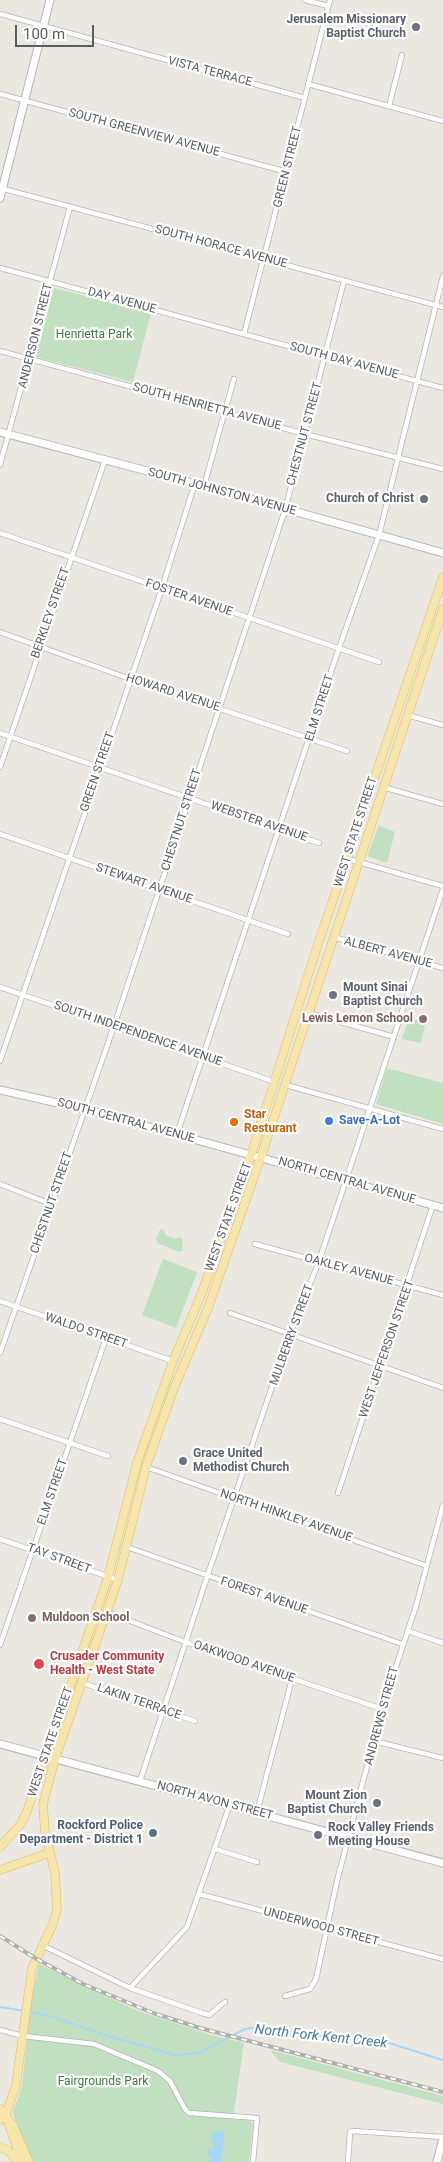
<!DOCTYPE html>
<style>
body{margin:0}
#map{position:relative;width:443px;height:2162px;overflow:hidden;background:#ebe8e1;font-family:Roboto,sans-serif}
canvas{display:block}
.scale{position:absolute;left:15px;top:25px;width:79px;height:22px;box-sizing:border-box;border:2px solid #5a5d60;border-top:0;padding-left:6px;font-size:15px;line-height:18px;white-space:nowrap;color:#5a5d60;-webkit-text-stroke:4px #fff;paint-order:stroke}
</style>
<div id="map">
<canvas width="443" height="2162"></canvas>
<div class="scale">100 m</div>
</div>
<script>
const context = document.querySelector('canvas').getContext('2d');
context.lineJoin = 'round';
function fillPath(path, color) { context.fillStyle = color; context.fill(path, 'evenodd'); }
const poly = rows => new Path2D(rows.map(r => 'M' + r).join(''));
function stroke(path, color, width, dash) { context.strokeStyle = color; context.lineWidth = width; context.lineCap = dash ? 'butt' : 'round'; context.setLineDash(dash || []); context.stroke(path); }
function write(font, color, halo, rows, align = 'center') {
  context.font = font + ' Roboto,sans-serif'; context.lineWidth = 4.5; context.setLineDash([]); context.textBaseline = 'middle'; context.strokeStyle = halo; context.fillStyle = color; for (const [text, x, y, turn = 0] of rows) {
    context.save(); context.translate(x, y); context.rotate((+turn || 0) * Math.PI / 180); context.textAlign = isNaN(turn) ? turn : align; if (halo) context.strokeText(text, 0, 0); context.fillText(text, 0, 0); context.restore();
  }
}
fillPath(poly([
 [54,288,151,313,133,382,36,357],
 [379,825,395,832,387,863,367,856],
 [409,1018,426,1022,421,1043,402,1039],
 [387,1068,443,1083,443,1124,376,1104],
 [162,1229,167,1236,176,1239,179,1237,182,1239,183,1250,179,1252,157,1243,156,1238,160,1230],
 [163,1259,197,1272,176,1328,142,1315],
 [39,1964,138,2011,211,2035,244,2043,233,2119,250,2121,253,2124,249,2162,32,2162,18,2131,13,2112,22,2086,31,2002],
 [270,2050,443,2096,443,2104,280,2062]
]), '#c1e0c0');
fillPath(poly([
 [223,2131,224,2143,221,2162,208,2162,212,2156,208,2157,207,2148,214,2150,211,2133]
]), '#a7d7f5');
stroke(poly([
 [0,2007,25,2011],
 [29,2012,50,2016,105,2035,175,2055,199,2053,245,2029,252,2028,386,2042,443,2060]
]), '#a7d7f5', 2);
const street = poly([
 [305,0,328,6],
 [0,14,305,98],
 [308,84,443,121],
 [0,94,287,172],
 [389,106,402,55],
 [0,188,443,307],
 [0,268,443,388],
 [244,334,330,0],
 [0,351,305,434,443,469],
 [0,465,70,207],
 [204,486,234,379],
 [0,533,379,662],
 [0,632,130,679,347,751],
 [407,715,443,725],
 [0,733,319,843],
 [0,767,105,460],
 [383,787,443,804],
 [0,834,288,934],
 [348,859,443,886],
 [333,937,443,968],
 [0,987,275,1082],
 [309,1013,394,1037],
 [0,1061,162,588,195,483],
 [286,1085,443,1129],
 [177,1134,339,648,379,535,443,276],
 [0,1184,51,1204],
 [255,1244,443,1295],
 [0,1301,173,1361],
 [230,1313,443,1388],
 [0,1353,114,1026,285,510,344,281],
 [0,1419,108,1456],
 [146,1467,427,1566],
 [338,1493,433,1205],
 [0,1539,118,1580],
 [127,1547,402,1644],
 [107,1612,185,1642,382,1709],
 [408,1631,443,1643],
 [0,1645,106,1338],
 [83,1683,195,1721],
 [374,1741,443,1758],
 [140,1781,207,1577,290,1334,319,1261,443,889],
 [257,1812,292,1679],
 [215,1849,257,1862],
 [199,1894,443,1959],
 [42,1945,130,1988,202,2013,209,2015,225,2002],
 [130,1988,187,1927,230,1804],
 [285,1996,310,1989,316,1979,337,1881,382,1709,416,1606,443,1505],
 [0,2030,23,2036,94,2044,158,2071,170,2081,185,2109,189,2113,257,2118,253,2162],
 [348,2162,350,2132,353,2131,443,2137]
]);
const secondary = poly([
 [0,198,50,0],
 [0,432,204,486,443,553],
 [0,1090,84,1109,443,1208],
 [0,1744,443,1863],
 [437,2162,443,2138]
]);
const primary = poly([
 [0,1847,20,1825,26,1814,108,1577,137,1463,173,1361,201,1295,251,1155,318,944,443,577],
 [0,1870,49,1853],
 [0,2109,13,2125,29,2162],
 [6,2116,22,2162],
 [0,2120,6,2114,16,2085,32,1968,52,1926,57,1910,55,1873,45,1832,43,1804,55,1759,118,1580,146,1467,174,1388,208,1308,261,1157,443,609],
 [0,2147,9,2151,17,2162]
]);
stroke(street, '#b2b4b7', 6);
stroke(secondary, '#b3b6ba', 9);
stroke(primary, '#e1b863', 9);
stroke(street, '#fff', 4.5);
stroke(secondary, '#fff', 7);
stroke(primary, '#f6e6ab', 8);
const rail = poly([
 [0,1936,35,1958,83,1984,153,2013,200,2028,443,2092]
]);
stroke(rail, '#afb0b0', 4);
stroke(rail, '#fff', 2, [5.5]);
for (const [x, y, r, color] of [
 [416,27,5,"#6b7280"],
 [424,499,5,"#6b7280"],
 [333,995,5,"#6b7280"],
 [423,1019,5,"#8d6e63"],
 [329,1121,5,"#3f7fe0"],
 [234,1122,5,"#e8710a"],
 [183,1461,5,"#6b7280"],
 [32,1618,5,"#8d6e63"],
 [39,1664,6,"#e0444e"],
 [377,1803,5,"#6b7280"],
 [153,1833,5,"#5c6f8a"],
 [318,1835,5,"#6b7280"]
]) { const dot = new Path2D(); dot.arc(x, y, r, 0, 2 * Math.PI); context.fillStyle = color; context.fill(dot); stroke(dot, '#fff', 2); }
write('bold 12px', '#5b616d', '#fff', [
 ["Jerusalem Missionary",406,20],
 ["Baptist Church",406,34],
 ["Church of Christ",414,499],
 ["Mount Sinai",343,988,"left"],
 ["Baptist Church",343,1002,"left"],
 ["Grace United",193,1454,"left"],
 ["Methodist Church",193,1468,"left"],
 ["Mount Zion",367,1796],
 ["Baptist Church",367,1810],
 ["Rock Valley Friends",328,1828,"left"],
 ["Meeting House",328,1842,"left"]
], 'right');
write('12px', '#5a5d60', '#fff', [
 ["VISTA TERRACE",210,72,15],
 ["SOUTH GREENVIEW AVENUE",144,133,15],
 ["GREEN STREET",288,167,-76],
 ["SOUTH HORACE AVENUE",221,247,15],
 ["DAY AVENUE",122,301,15],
 ["ANDERSON STREET",36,336,-76],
 ["SOUTH DAY AVENUE",344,361,15],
 ["SOUTH HENRIETTA AVENUE",207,407,15],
 ["CHESTNUT STREET",305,434,-75],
 ["SOUTH JOHNSTON AVENUE",222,492,15],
 ["FOSTER AVENUE",189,598,19],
 ["BERKLEY STREET",51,613,-71],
 ["HOWARD AVENUE",173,693,18],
 ["ELM STREET",320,708,-72],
 ["GREEN STREET",98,772,-71],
 ["CHESTNUT STREET",182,820,-72],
 ["WEBSTER AVENUE",259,822,19],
 ["WEST STATE STREET",356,832,-72],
 ["STEWART AVENUE",144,884,19],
 ["ALBERT AVENUE",388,953,15],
 ["SOUTH INDEPENDENCE AVENUE",138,1034,19],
 ["SOUTH CENTRAL AVENUE",126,1121,15],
 ["NORTH CENTRAL AVENUE",347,1181,16],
 ["CHESTNUT STREET",52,1203,-71],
 ["WEST STATE STREET",229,1217,-70],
 ["OAKLEY AVENUE",349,1270,15],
 ["WALDO STREET",86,1331,19],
 ["MULBERRY STREET",292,1335,-70],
 ["WEST JEFFERSON STREET",387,1349,-71],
 ["ELM STREET",53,1492,-71],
 ["NORTH HINKLEY AVENUE",286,1516,19],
 ["TAY STREET",59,1559,20],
 ["FOREST AVENUE",264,1596,19],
 ["OAKWOOD AVENUE",244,1662,19],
 ["LAKIN TERRACE",139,1702,19],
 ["ANDREWS STREET",382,1716,-75],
 ["WEST STATE STREET",51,1742,-71],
 ["NORTH AVON STREET",215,1801,15],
 ["UNDERWOOD STREET",321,1927,15]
]);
write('12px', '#3c7d3c', '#fff', [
 ["Henrietta Park",94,335],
 ["Fairgrounds Park",103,2082]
]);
write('bold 12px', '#785e54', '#fff', [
 ["Lewis Lemon School",413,1019],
 ["Muldoon School",42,1618,"left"]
], 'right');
write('bold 12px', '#c56008', '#fff', [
 ["Star",244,1115],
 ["Resturant",244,1129]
], 'left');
write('bold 12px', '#366cbe', '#fff', [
 ["Save-A-Lot",339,1121]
], 'left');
write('bold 12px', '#be3a42', '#fff', [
 ["Crusader Community",50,1657],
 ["Health - West State",50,1671]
], 'left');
write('bold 12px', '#4e5e75', '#fff', [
 ["Rockford Police",143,1826],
 ["Department - District 1",143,1840]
], 'right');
write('italic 14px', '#4778a5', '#fff', [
 ["North Fork Kent Creek",321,2037,6]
]);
</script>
